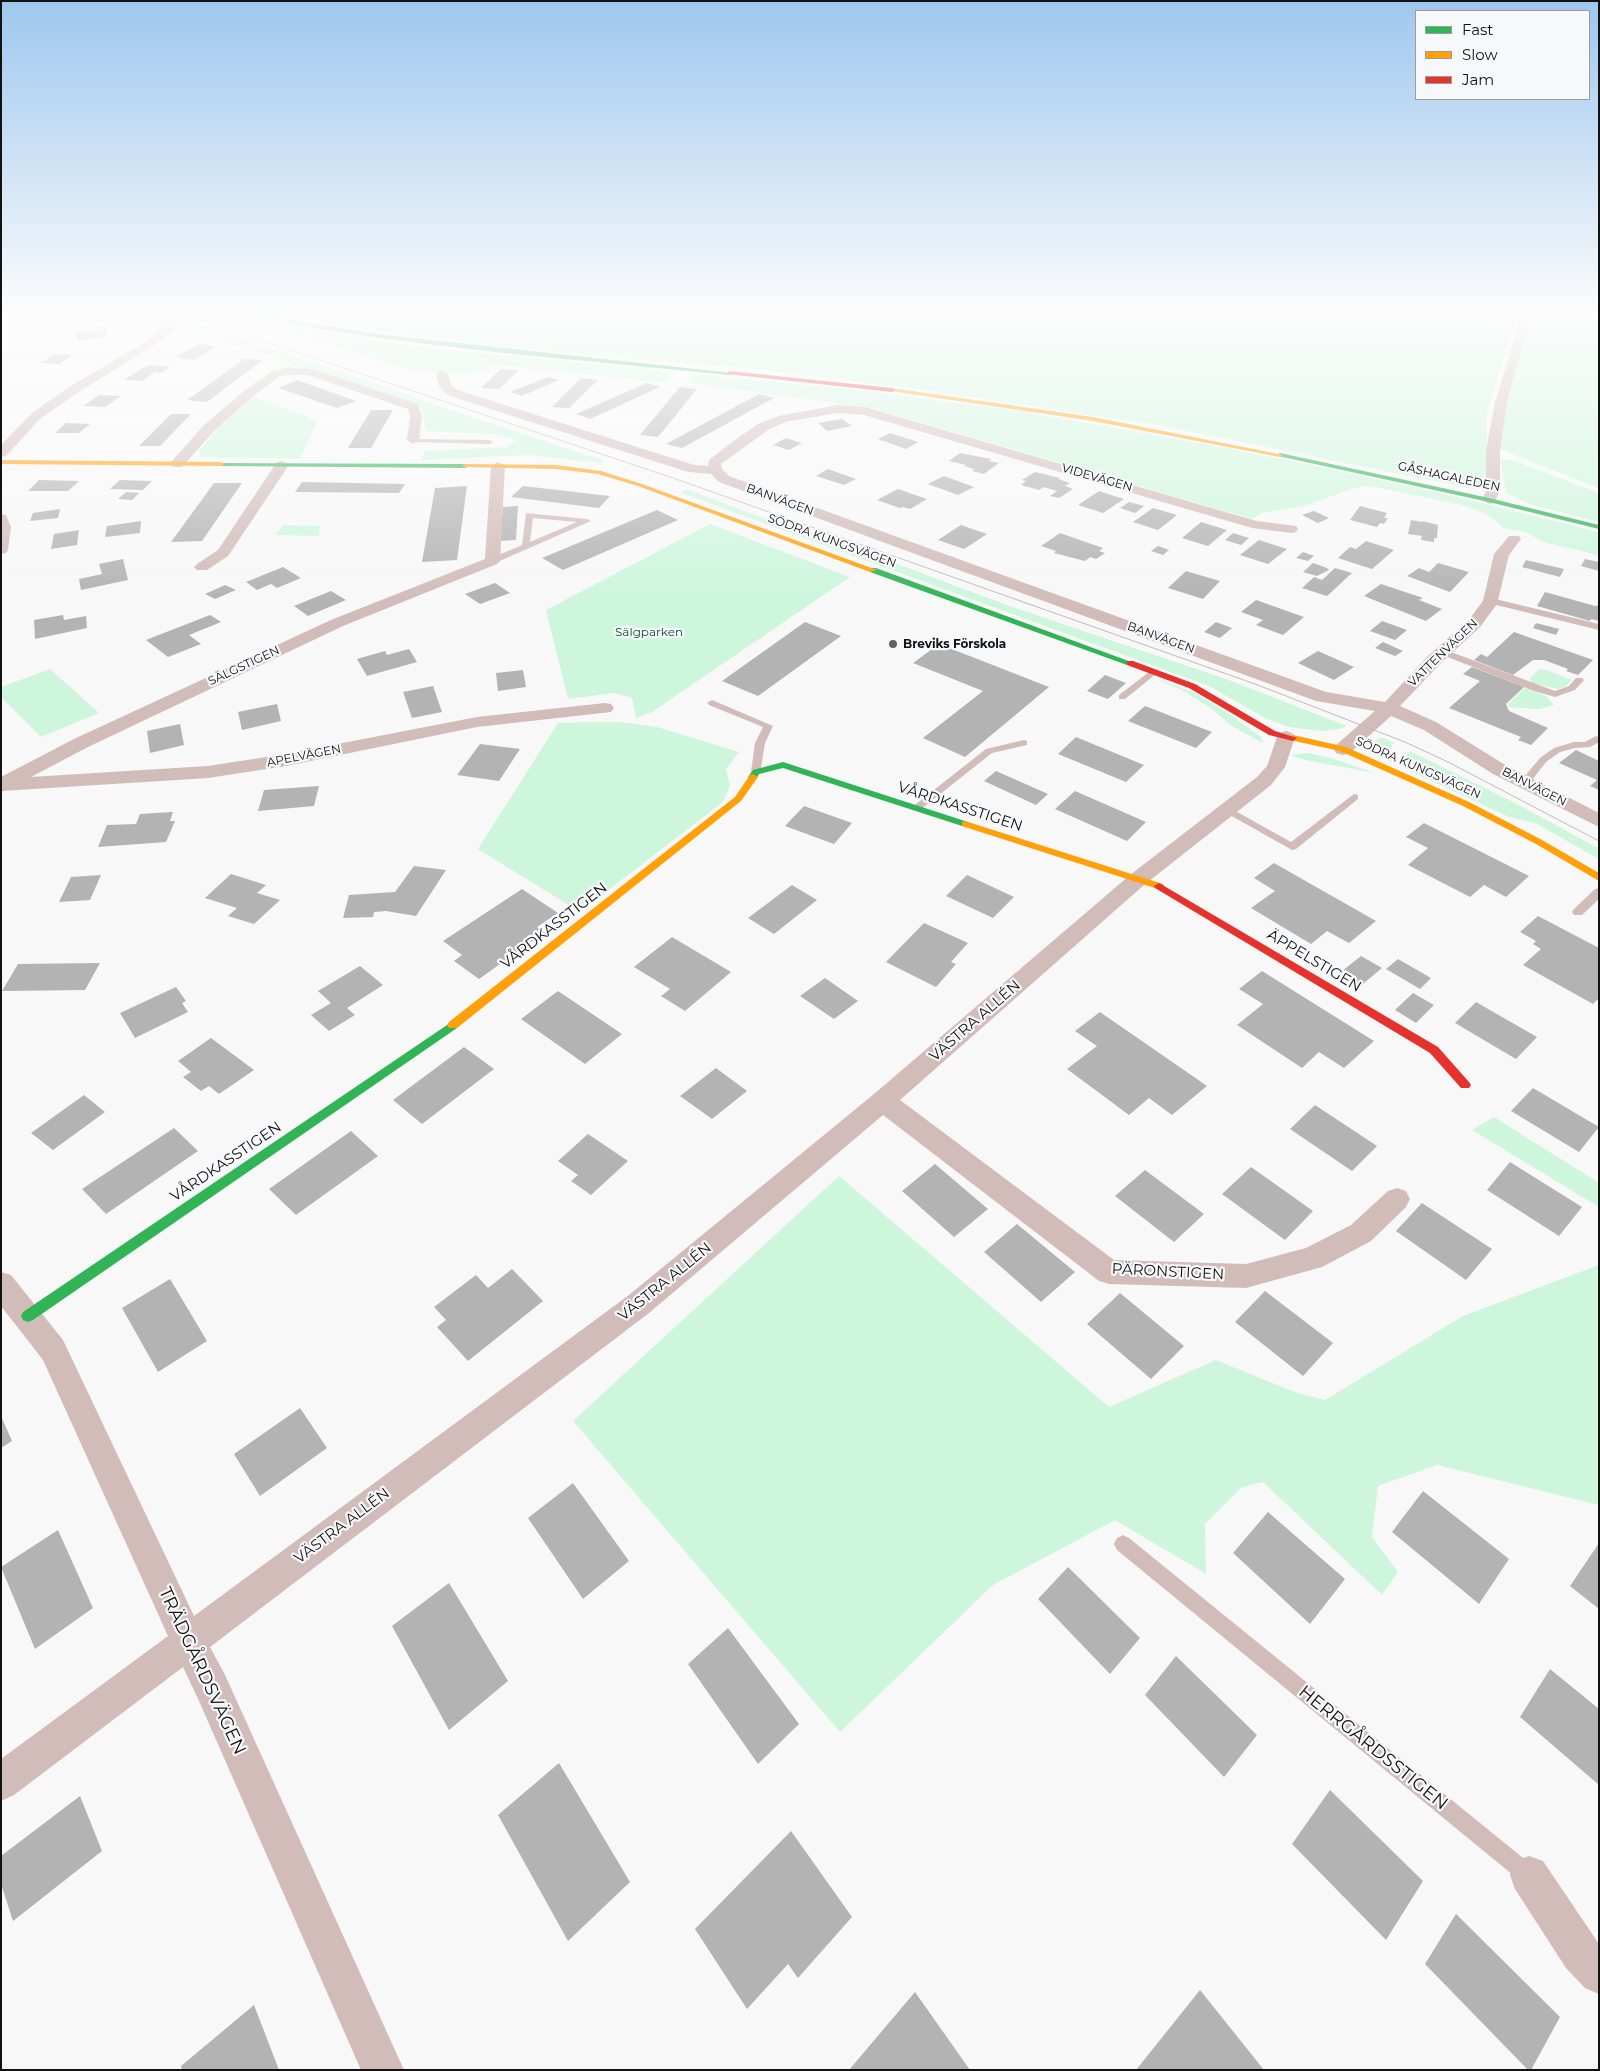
<!DOCTYPE html>
<meta charset="utf-8">
<style>
body{margin:0}
#map{position:relative;width:1600px;height:2071px;overflow:hidden;background:#f8f8f8;font-family:Montserrat,sans-serif}
canvas{display:block}
.frame{position:absolute;inset:0;border:2px solid #121213;pointer-events:none}
.legend{position:absolute;left:1415px;top:10px;width:175px;height:90px;box-sizing:border-box;background:#f7f8f9;border:1px solid #9b9c9d;margin:0;padding:6px 9px;list-style:none;font-size:15px;color:#121213}
.legend li{display:flex;align-items:center;gap:10px;height:25px}
.legend b{width:25px;border:1px solid #9b9c9d}
</style>
<div id="map">
<canvas width="1600" height="2071"></canvas>
<div class="frame"></div>
<ul class="legend">
<li><b style="height:6px;background:#30b455"></b>Fast</li>
<li><b style="height:6px;background:#ff9f0a"></b>Slow</li>
<li><b style="height:6px;background:#e5322d"></b>Jam</li>
</ul>
</div>
<script>
const context = document.querySelector('canvas').getContext('2d');
context.lineJoin = 'round';
function fillPath(path, color) { context.fillStyle = color; context.fill(path, 'evenodd'); }
const poly = rows => new Path2D(rows.map(r => 'M' + r).join(''));
function stroke(path, color, width, dash) { context.strokeStyle = color; context.lineWidth = width; context.lineCap = dash ? 'butt' : 'round'; context.setLineDash(dash || []); context.stroke(path); }
function write(font, color, halo, rows, align = 'center') {
  context.font = font + ' Montserrat,sans-serif'; context.lineWidth = 4.5; context.setLineDash([]); context.textBaseline = 'middle'; context.strokeStyle = halo; context.fillStyle = color; for (const [text, x, y, turn = 0] of rows) {
    context.save(); context.translate(x, y); context.rotate((+turn || 0) * Math.PI / 180); context.textAlign = isNaN(turn) ? turn : align; if (halo) context.strokeText(text, 0, 0); context.fillText(text, 0, 0); context.restore();
  }
}
fillPath(poly([
 [273,313,1599,313,1599,488,1497,448,1512,384,1528,328,1528,326,1515,321,1487,413,1486,484,1481,488,1474,489,1163,426,937,392,765,370,536,350,435,339,301,319],
 [164,314,359,378,436,405,605,461,601,463,530,455,421,460,425,451,507,447,515,440,497,434,426,431,422,408,315,370,292,367,290,363,282,360,187,328,158,316],
 [300,328,422,347,674,372,665,383,495,365,468,375,402,368,287,331],
 [691,374,849,389,1013,410,1201,443,1317,466,1453,496,1599,532,1599,555,1543,542,1526,532,1503,528,1495,520,1482,512,1461,505,1376,487,1362,486,1352,489,1304,506,1262,513,1252,519,871,408,688,383],
 [253,397,309,417,317,422,300,459,202,457,199,450,221,425],
 [1500,459,1512,460,1599,493,1599,522,1529,504,1506,493],
 [687,489,741,510,876,556,1012,607,1226,679,1347,726,1340,729,1320,731,1289,727,1267,719,1209,686,681,493],
 [710,524,850,577,652,712,636,718,632,698,614,693,568,699,546,610],
 [283,525,320,526,319,536,275,535],
 [50,669,99,713,41,737,1,697,1,687],
 [1539,669,1546,670,1572,680,1565,687,1558,689,1532,683,1530,678],
 [1161,680,1197,694,1231,715,1261,737,1263,743,1230,725,1212,709,1184,691,1160,681],
 [1525,688,1546,696,1554,705,1539,709,1509,707,1508,704],
 [589,722,619,722,657,727,739,752,726,769,730,786,723,802,580,912,478,849,558,723],
 [1384,738,1394,743,1391,747,1391,762,1382,755,1376,746,1377,739],
 [1410,751,1517,804,1594,846,1599,848,1599,859,1535,823,1509,817,1404,768,1406,756],
 [1308,753,1334,759,1375,773,1305,760,1291,755],
 [1494,1117,1599,1183,1599,1207,1472,1130],
 [839,1176,1109,1407,1216,1360,1297,1393,1325,1400,1463,1316,1599,1265,1599,1505,1437,1465,1378,1486,1372,1537,1398,1572,1382,1595,1263,1482,1242,1487,1205,1524,1206,1574,1115,1520,993,1585,840,1732,573,1421]
]), '#cdf6dd');
fillPath(poly([
 [102,313,101,321,79,323,80,314],
 [107,329,107,337,77,341,77,333],
 [199,344,217,346,194,360,175,357],
 [54,354,72,355,60,364,41,363],
 [244,359,263,360,207,402,187,400],
 [151,365,170,367,161,373,155,372,142,381,124,380,141,369],
 [501,369,519,370,499,389,481,388],
 [548,377,559,380,522,396,510,392],
 [581,378,598,380,569,408,552,407],
 [297,380,356,401,337,408,278,388],
 [647,383,660,387,590,419,576,414],
 [680,387,697,389,658,437,640,435],
 [759,394,774,398,682,448,666,444],
 [99,395,121,396,105,407,83,406],
 [371,410,393,410,371,448,348,448],
 [171,414,191,414,160,446,139,446],
 [842,419,852,426,827,431,818,423],
 [66,423,90,424,79,433,55,433],
 [890,433,918,442,906,449,878,439],
 [786,438,802,443,789,450,773,445],
 [960,453,991,459,989,461,999,463,984,474,972,471,974,469,964,466,966,465,949,461],
 [828,469,856,479,844,485,816,476],
 [1035,472,1060,478,1058,479,1070,483,1065,486,1073,489,1059,498,1050,496,1057,491,1044,487,1039,490,1021,485,1026,481,1022,480],
 [944,476,974,487,958,495,928,484],
 [39,480,79,481,68,491,28,491],
 [120,480,152,481,143,490,110,489],
 [302,482,405,484,399,493,295,492],
 [214,483,242,483,202,541,171,542],
 [467,486,457,560,422,562,435,488],
 [523,486,610,496,599,508,511,497],
 [898,489,927,499,910,509,903,507,900,508,877,500],
 [1099,491,1124,499,1103,513,1078,505],
 [126,492,139,493,132,500,118,499],
 [1129,502,1144,506,1135,513,1120,508],
 [518,506,516,540,500,541,503,507],
 [1360,506,1387,513,1384,518,1388,518,1384,524,1380,523,1377,527,1350,520],
 [1153,508,1177,515,1158,530,1133,522],
 [60,509,58,518,30,521,33,513],
 [657,510,678,520,563,570,542,558],
 [1314,511,1329,518,1318,523,1302,515],
 [1411,520,1423,522,1423,521,1438,525,1437,538,1434,538,1434,542,1421,540,1422,536,1408,534],
 [141,521,140,533,105,537,107,526],
 [1201,522,1227,530,1208,546,1182,538],
 [961,525,987,534,964,549,938,540],
 [79,530,77,545,51,549,54,534],
 [1060,533,1103,548,1099,551,1105,553,1096,559,1090,557,1085,561,1054,553,1056,551,1041,546],
 [1233,533,1249,538,1241,545,1225,540],
 [1259,540,1287,549,1268,564,1240,555],
 [1366,541,1394,550,1372,569,1338,558,1350,547,1356,549],
 [1158,546,1169,550,1163,555,1151,551],
 [1303,552,1314,556,1308,561,1296,558],
 [123,559,128,580,81,590,79,579,102,574,99,564],
 [1585,559,1599,562,1599,571,1581,566],
 [1526,560,1564,569,1560,577,1522,567],
 [1313,563,1327,568,1329,570,1317,576,1303,572],
 [1438,563,1469,572,1450,592,1407,576,1419,568,1429,572],
 [283,567,301,578,277,588,271,584,257,590,246,582],
 [1335,568,1352,573,1327,596,1302,588,1314,577,1322,580],
 [1186,571,1220,581,1203,599,1168,588],
 [495,583,510,593,480,604,465,594],
 [1381,584,1423,598,1419,600,1442,609,1426,621,1364,596],
 [225,585,236,590,215,599,205,594],
 [331,591,346,600,308,616,294,606],
 [1545,592,1595,606,1599,605,1599,621,1591,619,1590,621,1537,606],
 [1256,600,1304,617,1283,635,1256,625,1263,620,1241,612],
 [63,615,64,620,86,616,87,628,35,639,34,620],
 [210,615,221,622,189,635,201,644,168,657,146,640],
 [1382,621,1407,630,1395,640,1370,631],
 [805,622,841,636,758,696,722,681],
 [1216,622,1232,628,1220,638,1204,632],
 [1536,623,1559,629,1556,635,1533,628],
 [1514,632,1593,660,1578,675,1566,671,1568,669,1544,660,1533,660,1513,675,1474,660,1481,654,1487,657],
 [1383,642,1403,651,1395,656,1375,648],
 [939,644,1049,687,965,757,923,738,983,691,913,663],
 [409,649,417,662,367,676,357,659,385,651,387,655],
 [1318,651,1354,667,1334,680,1298,663],
 [1472,667,1524,687,1506,704,1509,711,1548,728,1531,745,1518,740,1521,737,1449,708,1480,681,1463,674],
 [523,670,526,687,498,691,496,673],
 [1105,675,1126,683,1108,699,1087,691],
 [433,686,442,712,412,718,403,692],
 [277,704,281,721,242,730,238,712],
 [1145,706,1199,727,1212,732,1196,748,1128,721],
 [180,724,184,745,150,753,147,731],
 [1076,737,1144,765,1126,782,1058,754],
 [480,744,520,749,499,781,457,775],
 [1576,750,1599,761,1599,790,1590,786,1597,780,1559,763],
 [996,771,1048,794,1036,805,984,781],
 [319,786,314,806,258,811,264,790],
 [1075,791,1146,822,1127,841,1055,809],
 [804,806,852,823,834,844,785,826],
 [173,812,170,821,175,821,166,842,98,847,107,825,136,824,140,814],
 [1424,823,1529,876,1506,897,1484,885,1470,897,1408,865,1428,848,1406,837],
 [1274,863,1376,921,1349,943,1327,931,1311,944,1251,908,1275,891,1254,878],
 [414,866,446,870,416,916,386,911,374,912,373,917,343,918,349,895,395,892],
 [231,874,266,885,257,893,280,900,254,924,228,916,237,908,205,898],
 [101,875,90,900,59,902,71,877],
 [967,875,1014,897,993,918,946,896],
 [792,885,817,900,774,934,748,918],
 [522,889,558,913,537,927,545,932,479,979,454,961,462,955,443,941],
 [1538,916,1599,948,1599,998,1593,1004,1523,965,1541,949,1533,944,1536,941,1520,932],
 [924,923,968,943,951,962,956,964,936,987,886,962],
 [672,937,731,972,685,1011,661,996,670,989,634,967],
 [1361,956,1382,968,1358,988,1337,975],
 [1398,959,1431,978,1420,989,1386,969],
 [100,963,85,990,2,991,18,964],
 [360,966,383,985,347,1008,355,1015,329,1031,311,1015,331,1003,318,991],
 [1262,971,1374,1041,1344,1068,1319,1052,1302,1068,1237,1025,1263,1004,1239,989],
 [825,978,858,1001,834,1019,800,996],
 [176,987,186,1001,182,1003,188,1012,135,1038,120,1013],
 [558,991,622,1034,585,1064,521,1019],
 [1413,993,1434,1005,1416,1023,1395,1010],
 [1476,1002,1537,1037,1516,1059,1455,1023],
 [1100,1012,1207,1086,1172,1115,1149,1098,1129,1115,1067,1069,1097,1046,1075,1031],
 [211,1038,254,1070,219,1094,209,1086,201,1091,183,1077,191,1072,178,1061],
 [464,1047,494,1069,422,1124,393,1100],
 [716,1068,747,1091,712,1119,680,1096],
 [1533,1088,1599,1127,1579,1152,1511,1111],
 [84,1095,105,1112,53,1150,31,1133],
 [1315,1105,1377,1146,1352,1171,1290,1129],
 [174,1128,198,1151,106,1214,82,1189],
 [351,1131,378,1156,296,1215,269,1189],
 [588,1134,628,1161,591,1195,571,1181,578,1175,558,1161],
 [1510,1162,1582,1207,1559,1236,1487,1190],
 [935,1164,988,1209,954,1237,902,1191],
 [1251,1167,1313,1211,1285,1240,1222,1194],
 [1145,1170,1204,1214,1174,1242,1115,1196],
 [1422,1203,1492,1249,1466,1280,1396,1231],
 [1017,1224,1075,1272,1041,1302,984,1252],
 [512,1269,543,1301,468,1361,437,1327,446,1320,434,1307,476,1275,488,1288],
 [170,1279,207,1341,158,1372,122,1308],
 [1265,1291,1333,1343,1303,1376,1235,1322],
 [1120,1293,1184,1346,1151,1379,1087,1324],
 [300,1408,327,1448,260,1496,234,1454],
 [1,1416,12,1441,1,1448],
 [573,1483,629,1561,583,1599,528,1518],
 [1423,1491,1509,1559,1479,1604,1392,1532],
 [1268,1512,1345,1579,1310,1624,1233,1553],
 [58,1530,93,1608,35,1649,1,1567],
 [1599,1543,1599,1609,1570,1586],
 [1068,1567,1140,1638,1110,1674,1038,1599],
 [449,1583,508,1681,449,1730,392,1626],
 [728,1628,799,1724,758,1764,688,1664],
 [1176,1656,1257,1735,1224,1777,1145,1695],
 [1550,1669,1599,1709,1599,1785,1520,1717],
 [559,1763,630,1882,568,1941,498,1815],
 [1330,1790,1423,1881,1386,1940,1292,1844],
 [80,1796,102,1851,13,1921,1,1884,1,1856],
 [791,1831,852,1917,798,1978,788,1964,747,2009,695,1929],
 [1456,1914,1560,2017,1531,2070,1528,2070,1425,1964],
 [1200,1990,1264,2070,1136,2070],
 [915,1992,970,2070,849,2070],
 [254,2005,279,2070,182,2070,181,2066]
]), '#b3b3b3');
fillPath(poly([
 [411,439,490,440,493,442,490,444,413,442,411,441,411,439],
 [526,513,587,519,591,521,495,563,489,563,489,559,522,545,526,513],
 [533,518,577,522,530,542,533,518],
 [1491,598,1599,624,1599,630,1488,603,1488,599,1491,598],
 [1443,649,1555,691,1569,686,1576,678,1582,678,1584,680,1575,690,1555,697,1534,691,1440,654,1439,652,1443,649],
 [1153,669,1156,670,1156,674,1125,699,1119,699,1119,695,1153,669],
 [712,700,773,726,765,743,760,774,756,775,751,772,755,743,763,727,709,705,707,703,712,700],
 [1596,736,1599,737,1599,742,1590,747,1575,748,1560,752,1546,762,1528,785,1520,785,1519,783,1540,758,1554,748,1574,742,1585,742,1596,736],
 [1024,740,1027,741,1027,745,992,753,920,810,912,810,911,808,986,749,1024,740],
 [1354,794,1358,795,1358,799,1296,849,1292,850,1221,810,1226,807,1230,808,1291,842,1354,794],
 [1599,888,1599,899,1582,915,1574,915,1572,912,1574,909,1595,889,1599,888],
 [1123,1535,1129,1538,1533,1866,1536,1873,1533,1880,1526,1883,1519,1880,1117,1550,1114,1544,1117,1538,1123,1535]
]), '#d1bcb9');
fillPath(poly([
 [139,313,153,313,178,324,155,345,77,393,40,419,6,456,1,457,1,445,32,413,69,387,147,341,165,325,140,315,139,313],
 [1514,313,1525,313,1527,316,1528,327,1507,402,1500,451,1500,491,1494,503,1489,504,1482,500,1486,491,1486,451,1495,402,1518,327,1517,317,1514,313],
 [288,367,312,369,417,404,422,416,419,440,413,444,407,440,410,416,408,409,307,375,288,375,280,376,252,397,214,431,182,467,172,467,170,464,172,461,204,425,244,391,272,371,288,367],
 [442,370,448,374,451,385,454,388,464,392,694,465,708,466,709,460,732,442,758,424,778,416,838,405,865,407,1239,516,1257,521,1296,526,1298,529,1296,532,1291,533,1252,528,864,415,838,413,785,422,768,430,721,464,722,469,729,476,1326,692,1385,702,1427,657,1468,621,1483,601,1494,554,1509,536,1519,536,1521,539,1509,555,1497,604,1480,627,1439,665,1400,706,1436,722,1507,766,1599,813,1599,827,1493,774,1424,730,1391,716,1350,753,1343,755,1336,753,1334,749,1336,745,1375,711,1316,701,719,482,711,474,688,472,456,398,446,394,439,386,436,374,442,370],
 [282,461,289,465,228,556,207,570,197,570,194,567,197,564,218,550,277,462,282,461],
 [498,462,505,466,500,561,497,564,343,626,88,747,31,777,208,766,286,754,477,717,605,703,611,704,614,708,611,712,477,727,286,766,208,778,1,791,1,777,74,739,331,620,485,559,491,466,498,462],
 [1,514,6,515,11,527,8,550,6,553,1,554,1,514],
 [1286,731,1292,733,1295,737,1285,767,1271,785,1144,885,900,1100,1114,1260,1246,1264,1306,1248,1351,1225,1388,1191,1397,1188,1406,1191,1410,1199,1406,1207,1371,1241,1322,1267,1246,1288,1109,1284,1099,1281,883,1115,649,1313,210,1647,225,1675,404,2070,361,2070,199,1701,183,1667,14,1795,1,1801,1,1759,168,1636,43,1360,1,1306,1,1272,11,1275,63,1340,194,1616,629,1295,874,1094,1130,875,1257,777,1267,766,1277,737,1280,733,1286,731],
 [1529,1856,1543,1861,1599,1944,1599,1994,1585,1988,1566,1968,1515,1889,1510,1875,1515,1861,1529,1856]
]), '#d1bcb9');
fillPath(poly([
 [251,313,259,313,302,322,386,335,732,373,729,375,503,353,386,339,302,326,251,313],
 [1280,453,1489,498,1599,525,1599,529,1489,502,1278,456,1278,454,1280,453],
 [219,463,465,464,468,466,465,468,221,466,219,465,219,463],
 [870,568,876,568,1134,663,1127,665,870,572,870,568],
 [783,762,968,822,970,824,968,826,962,826,783,768,759,774,756,779,753,780,748,777,753,770,783,762],
 [453,1021,459,1025,457,1028,33,1320,28,1322,23,1320,21,1316,23,1312,453,1021]
]), '#30b455');
fillPath(poly([
 [892,388,1093,417,1283,455,1280,457,1093,421,890,391,892,388],
 [1,460,221,462,224,464,221,466,1,464,1,460],
 [465,464,556,465,601,471,642,484,877,570,870,572,638,486,598,474,556,469,463,467,463,465,465,464],
 [1293,735,1346,747,1469,802,1542,840,1599,873,1599,881,1536,844,1463,806,1340,751,1290,740,1289,738,1293,735],
 [753,774,758,777,741,801,457,1028,449,1028,447,1025,449,1022,735,797,750,775,753,774],
 [965,821,1163,884,1164,886,1163,888,1155,888,962,826,962,822,965,821]
]), '#ff9f0a');
fillPath(poly([
 [729,371,892,388,895,390,892,392,727,374,729,371],
 [1127,661,1133,661,1195,684,1275,731,1297,738,1293,741,1269,735,1189,688,1127,665,1127,661],
 [1159,883,1438,1047,1469,1082,1471,1085,1469,1088,1461,1088,1430,1053,1155,888,1154,886,1159,883]
]), '#e5322d');
stroke(poly([
 [179,313,673,478,1255,684,1405,742,1448,762,1599,841]
]), '#c1b9b8', 1);
const sky = context.createLinearGradient(0, 0, 0, 603);
sky.addColorStop(0, '#9ec7ee');
sky.addColorStop(0.52, '#fcfcfc');
sky.addColorStop(1, '#fcfcfc00');
context.fillStyle = sky;
context.fillRect(0, 0, 1600, 603);
for (const [x, y, r, color] of [
 [893,644,5,"#626263"]
]) { const dot = new Path2D(); dot.arc(x, y, r, 0, 2 * Math.PI); context.fillStyle = color; context.fill(dot); stroke(dot, '#f7f8f9', 2); }
write('12px', '#121213', '#f7f8f9', [
 ["GÅSHAGALEDEN",1449,477,12],
 ["VIDEVÄGEN",1097,478,16],
 ["BANVÄGEN",780,500,20],
 ["SÖDRA KUNGSVÄGEN",832,541,20],
 ["BANVÄGEN",1161,638,20],
 ["VATTENVÄGEN",1443,653,-44],
 ["SÄLGSTIGEN",244,666,-25],
 ["APELVÄGEN",304,756,-11],
 ["SÖDRA KUNGSVÄGEN",1418,768,24],
 ["BANVÄGEN",1534,787,27]
]);
write('12px', '#00512e', '#f7f8f9', [
 ["Sälgparken",649,632]
]);
write('bold 12px', '#121213', '#f7f8f9', [
 ["Breviks Förskola",903,644]
], 'left');
write('15px', '#121213', '#f7f8f9', [
 ["VÅRDKASSTIGEN",960,807,18],
 ["VÅRDKASSTIGEN",554,926,-38],
 ["ÄPPELSTIGEN",1314,961,31],
 ["VÄSTRA ALLÉN",975,1021,-41],
 ["VÅRDKASSTIGEN",226,1162,-34],
 ["PÄRONSTIGEN",1168,1272,3],
 ["VÄSTRA ALLÉN",665,1282,-39],
 ["VÄSTRA ALLÉN",342,1526,-37]
]);
write('18px', '#121213', '#f7f8f9', [
 ["TRÄDGÅRDSVÄGEN",202,1671,65],
 ["HERRGÅRDSSTIGEN",1373,1748,39]
]);
</script>
